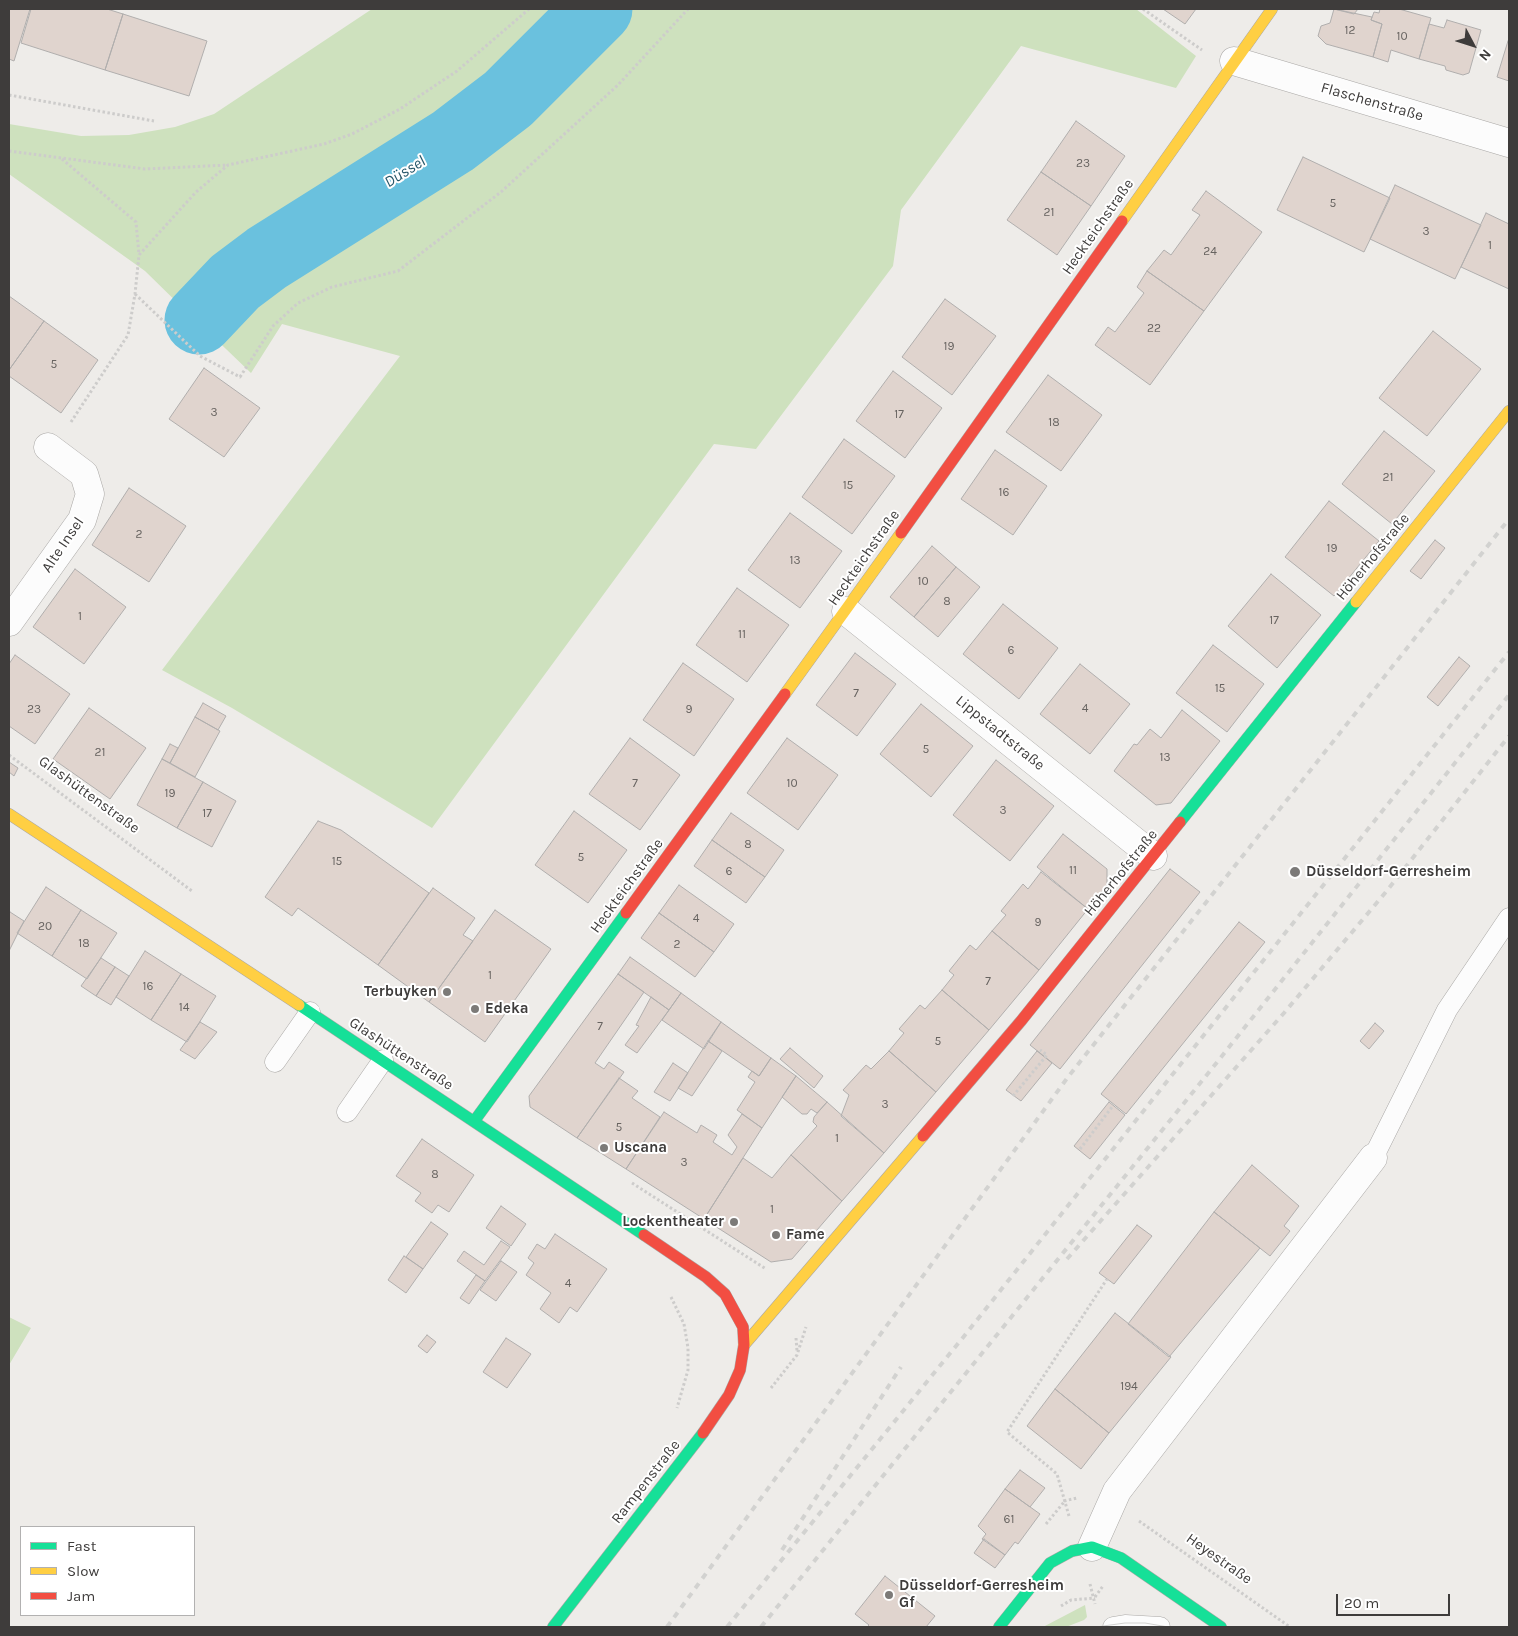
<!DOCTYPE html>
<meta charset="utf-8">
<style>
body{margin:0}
#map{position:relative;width:1518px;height:1636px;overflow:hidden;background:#eeece9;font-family:Karla,sans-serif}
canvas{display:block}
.frame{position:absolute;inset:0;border:10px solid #3e3c3b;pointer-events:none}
.legend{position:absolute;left:20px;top:1526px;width:175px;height:90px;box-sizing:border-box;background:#fff;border:1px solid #b2b1b1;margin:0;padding:6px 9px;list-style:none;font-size:15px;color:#3e3c3b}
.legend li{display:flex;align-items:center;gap:10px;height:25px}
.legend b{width:25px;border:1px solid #b2b1b1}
.north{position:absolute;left:1448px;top:20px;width:50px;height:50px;-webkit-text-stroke:4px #fff;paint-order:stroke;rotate:130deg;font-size:14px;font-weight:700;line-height:20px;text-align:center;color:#3e3c3b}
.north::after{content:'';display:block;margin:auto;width:18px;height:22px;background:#3e3c3b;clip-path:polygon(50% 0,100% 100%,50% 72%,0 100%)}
.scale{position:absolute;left:1336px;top:1594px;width:114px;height:22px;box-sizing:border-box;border:2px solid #3e3c3b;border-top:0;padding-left:6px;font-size:15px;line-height:18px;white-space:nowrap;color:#3e3c3b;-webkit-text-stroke:4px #fff;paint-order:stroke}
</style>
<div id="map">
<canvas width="1518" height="1636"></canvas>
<div class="frame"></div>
<ul class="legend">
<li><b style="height:6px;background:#16e098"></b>Fast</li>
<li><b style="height:6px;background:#ffcf43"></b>Slow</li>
<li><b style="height:6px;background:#f24e42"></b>Jam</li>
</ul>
<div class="north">N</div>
<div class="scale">20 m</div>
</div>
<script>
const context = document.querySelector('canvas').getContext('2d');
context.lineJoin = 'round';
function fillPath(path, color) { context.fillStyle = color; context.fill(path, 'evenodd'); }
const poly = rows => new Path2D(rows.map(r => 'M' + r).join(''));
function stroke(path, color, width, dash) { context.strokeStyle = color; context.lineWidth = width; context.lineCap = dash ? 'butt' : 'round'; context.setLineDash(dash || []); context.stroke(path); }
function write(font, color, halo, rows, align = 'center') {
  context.font = font + ' Karla,sans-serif'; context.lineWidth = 4; context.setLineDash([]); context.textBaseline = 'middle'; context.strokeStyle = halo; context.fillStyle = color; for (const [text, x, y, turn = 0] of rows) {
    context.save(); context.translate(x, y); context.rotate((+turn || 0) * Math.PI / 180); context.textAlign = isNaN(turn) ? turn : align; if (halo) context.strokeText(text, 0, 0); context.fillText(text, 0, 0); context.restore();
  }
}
fillPath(poly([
 [372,9,590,9,492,105,439,144,241,270,193,318,145,271,9,174,9,124,81,136,129,135,175,127,214,114],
 [604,9,1136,9,1196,56,1176,88,1021,46,901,210,893,266,756,449,714,444,432,828,232,708,162,670,400,356,282,324,251,373,201,325,239,287,268,263,481,128,585,30],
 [9,1317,31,1328,9,1365],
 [1085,1605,1087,1617,1084,1620,1066,1627,1043,1627]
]), '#cee1be');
stroke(poly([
 [199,320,235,282,267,258,453,141,508,99,598,9]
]), '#6ac1de', 69);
const building = poly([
 [9,9,30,9,14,61,9,59,9,9],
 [31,9,107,9,123,14,105,70,21,43,31,9],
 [1163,9,1196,9,1185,24,1163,9],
 [1334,9,1372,17,1371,20,1382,24,1373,57,1326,44,1318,36,1321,26,1330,23,1334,9],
 [1334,9,1358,9,1354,14,1334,9],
 [1380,9,1399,9,1431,18,1419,59,1391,50,1388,62,1373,57,1382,24,1371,20,1374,12,1379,13,1380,9],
 [123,14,207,41,189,96,105,70,123,14],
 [1447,20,1481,30,1469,73,1463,75,1446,70,1445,66,1419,59,1429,24,1444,28,1447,20],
 [1508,41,1509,41,1509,81,1497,77,1508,41],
 [1076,121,1125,156,1091,206,1041,172,1076,121],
 [1303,157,1390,198,1364,252,1277,210,1303,157],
 [1041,172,1091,206,1057,255,1007,220,1041,172],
 [1395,185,1481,225,1455,279,1370,239,1395,185],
 [1206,191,1262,232,1204,311,1147,271,1164,250,1171,255,1200,215,1192,210,1206,191],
 [1486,213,1509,224,1509,289,1461,267,1486,213],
 [1147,271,1204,311,1150,385,1095,345,1108,327,1115,332,1144,293,1137,287,1147,271],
 [9,296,44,321,9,370,9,296],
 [945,299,996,336,952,395,902,357,945,299],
 [44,321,98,360,61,413,9,376,9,370,44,321],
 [1433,331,1481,369,1427,436,1379,398,1433,331],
 [204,368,260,408,224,457,169,419,204,368],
 [893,371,942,408,905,458,856,421,893,371],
 [1048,375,1102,415,1061,471,1006,432,1048,375],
 [1384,431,1435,471,1392,524,1342,484,1384,431],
 [844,439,895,476,852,534,802,497,844,439],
 [995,450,1047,486,1013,535,961,499,995,450],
 [129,488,186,526,149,582,92,545,129,488],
 [1329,501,1379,541,1334,596,1285,557,1329,501],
 [790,513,842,551,800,608,748,570,790,513],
 [1435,540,1445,548,1421,579,1410,571,1435,540],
 [932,546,956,567,914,617,890,597,932,546],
 [956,567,980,587,938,637,914,617,956,567],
 [75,569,126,607,84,664,33,627,75,569],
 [1271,574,1321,615,1277,668,1228,626,1271,574],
 [737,588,789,625,747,682,696,645,737,588],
 [1003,604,1058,648,1019,699,963,654,1003,604],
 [1213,645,1264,684,1227,732,1176,693,1213,645],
 [855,653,896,684,857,736,816,705,855,653],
 [15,655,70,694,35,744,9,726,9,664,15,655],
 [1459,657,1470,666,1438,706,1427,697,1459,657],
 [683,663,734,699,694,756,643,720,683,663],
 [1080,664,1130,704,1090,754,1040,714,1080,664],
 [203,703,226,716,218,730,195,717,203,703],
 [921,704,973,746,931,797,880,754,921,704],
 [89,708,146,748,110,799,53,759,89,708],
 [1182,710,1220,741,1171,803,1156,805,1114,771,1134,744,1137,745,1150,729,1161,738,1182,710],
 [195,717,220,731,195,777,170,763,195,717],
 [630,738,680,775,640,830,589,794,630,738],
 [787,738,838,775,798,830,747,793,787,738],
 [170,744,178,748,170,763,162,759,170,744],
 [162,759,203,782,177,828,137,805,162,759],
 [996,760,1054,806,1010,861,953,815,996,760],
 [9,762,18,768,14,776,9,772,9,762],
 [203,782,236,801,212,847,177,828,203,782],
 [574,811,627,850,588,903,535,865,574,811],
 [731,813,784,850,765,877,712,840,731,813],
 [318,821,341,830,429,893,378,965,298,908,292,916,265,897,318,821],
 [1063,834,1107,869,1107,885,1088,909,1037,867,1063,834],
 [712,840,765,877,746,903,694,866,712,840],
 [1170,869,1200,892,1060,1069,1030,1045,1170,869],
 [1041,872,1088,909,1039,970,992,931,1006,915,1001,911,1023,884,1028,889,1041,872],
 [679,885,734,924,714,952,659,913,679,885],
 [46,887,81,910,52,956,17,933,46,887],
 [433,888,475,918,463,935,473,941,429,1002,378,965,433,888],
 [81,910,117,933,87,979,52,956,81,910],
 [495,910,551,949,485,1042,429,1002,495,910],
 [10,912,24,921,9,951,9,913,10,912],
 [659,913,714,952,695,977,641,938,659,913],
 [1239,922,1265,942,1126,1114,1101,1094,1239,922],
 [992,931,1039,970,989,1030,942,990,954,975,949,971,970,945,976,950,992,931],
 [145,951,181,974,151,1020,116,997,145,951],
 [630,957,681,993,669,1010,618,974,630,957],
 [101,958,115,967,96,996,81,986,101,958],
 [115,967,129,976,111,1005,96,996,115,967],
 [181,974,216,996,187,1042,151,1020,181,974],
 [618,974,644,992,595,1063,604,1069,609,1062,624,1072,577,1138,530,1107,529,1096,618,974],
 [942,990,989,1030,936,1092,889,1051,904,1033,899,1029,920,1005,925,1009,942,990],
 [681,993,721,1022,704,1049,662,1020,681,993],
 [651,997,669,1010,637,1053,625,1045,639,1026,636,1025,651,997],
 [200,1022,217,1032,195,1059,180,1050,200,1022],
 [721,1022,771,1058,759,1076,708,1041,721,1022],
 [1375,1023,1384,1031,1369,1049,1360,1041,1375,1023],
 [708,1041,722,1051,692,1096,678,1088,708,1041],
 [790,1048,823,1076,814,1088,780,1059,790,1048],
 [889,1051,936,1092,884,1153,841,1116,849,1095,843,1090,866,1065,871,1069,889,1051],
 [1037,1051,1052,1063,1021,1101,1006,1090,1037,1051],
 [771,1058,796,1076,762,1128,737,1110,755,1082,748,1077,752,1071,759,1076,771,1058],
 [673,1063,688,1073,670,1101,654,1092,673,1063],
 [796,1076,827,1102,817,1113,811,1109,807,1114,802,1114,782,1097,796,1076],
 [619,1078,638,1091,632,1098,660,1117,626,1169,577,1138,619,1078],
 [827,1102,884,1153,842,1201,791,1155,817,1126,813,1122,814,1117,827,1102],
 [1109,1102,1125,1115,1090,1159,1074,1146,1109,1102],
 [664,1112,697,1133,701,1125,717,1135,713,1142,732,1155,737,1147,728,1135,742,1114,762,1128,704,1219,626,1169,664,1112],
 [422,1139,474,1175,449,1212,438,1205,432,1213,415,1201,421,1193,396,1176,422,1139],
 [791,1155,842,1201,792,1259,771,1262,704,1219,743,1158,772,1178,791,1155],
 [1252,1165,1299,1206,1284,1226,1290,1231,1270,1256,1214,1212,1252,1165],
 [501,1206,526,1224,511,1246,486,1228,501,1206],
 [1214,1212,1260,1248,1169,1357,1128,1324,1214,1212],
 [431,1222,448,1234,423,1269,406,1257,431,1222],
 [1137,1225,1152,1236,1114,1284,1099,1273,1137,1225],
 [555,1234,607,1269,577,1312,570,1307,559,1323,540,1309,551,1293,526,1275,534,1263,528,1258,537,1244,545,1249,555,1234],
 [501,1241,510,1247,485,1281,457,1261,464,1251,484,1265,501,1241],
 [404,1256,423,1269,406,1293,388,1280,404,1256],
 [501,1261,517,1272,496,1301,480,1290,501,1261],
 [476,1275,485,1281,469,1304,460,1298,476,1275],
 [1115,1313,1171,1357,1109,1433,1055,1389,1115,1313],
 [427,1335,436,1342,427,1353,418,1346,427,1335],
 [506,1338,531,1354,507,1388,483,1372,506,1338],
 [1055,1389,1109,1433,1081,1469,1027,1426,1055,1389],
 [1020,1470,1045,1488,1030,1507,1005,1489,1020,1470],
 [1005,1489,1040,1514,1018,1544,1015,1542,1005,1555,982,1539,986,1534,978,1526,1005,1489],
 [984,1539,1005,1555,995,1568,974,1553,984,1539],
 [885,1576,935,1616,926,1627,867,1627,869,1625,855,1614,885,1576]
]);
fillPath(building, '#e0d4ce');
stroke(building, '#b0aead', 1);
const lane = poly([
 [275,1062,310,1012],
 [347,1112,383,1060],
 [1373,1158,1447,1010,1509,918],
 [1113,1627,1125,1625,1160,1627]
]);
const street = poly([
 [1234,61,1509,143],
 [846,611,1153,856],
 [9,622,82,520,90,494,84,474,48,447],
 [1092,1547,1117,1491,1373,1158]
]);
const fast = poly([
 [1180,822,1356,602],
 [299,1005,644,1235],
 [475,1120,626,913],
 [553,1627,703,1433],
 [999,1627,1050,1563,1072,1551,1092,1547,1121,1558,1221,1627]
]);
const slow = poly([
 [1122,221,1272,9],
 [1356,602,1509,411],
 [785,694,901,533],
 [9,814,299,1005],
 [744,1345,923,1136]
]);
const jam = poly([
 [901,533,1122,221],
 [626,913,785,694],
 [923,1136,1021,1021,1180,822],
 [644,1235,706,1277,725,1294,743,1327,744,1345,740,1370,729,1395,703,1433]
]);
stroke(lane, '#aaa8a6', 21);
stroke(street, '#aaa8a6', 29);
stroke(fast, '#aaa8a6', 12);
stroke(slow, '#aaa8a6', 12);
stroke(jam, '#aaa8a6', 12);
stroke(poly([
 [1143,9,1202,50],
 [9,95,154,121],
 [9,151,145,169,228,165],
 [62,159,136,222,139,255],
 [135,294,200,356,240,377,273,326,298,303,332,287,398,271,501,192,618,85,688,9],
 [71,422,128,335,135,294,139,255,196,192,228,165,324,144,352,134,400,109,457,71,529,9],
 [9,755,192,891],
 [1013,1096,1047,1055,1040,1050],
 [1080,1149,1112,1107],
 [632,1183,766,1269],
 [671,1297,684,1324,688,1348,688,1370,677,1408],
 [796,1338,797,1351],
 [771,1388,797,1355,806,1327],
 [1064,1501,1077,1498],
 [1069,1516,1057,1474,1007,1432,1107,1279],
 [1139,1521,1290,1627],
 [1046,1524,1064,1502],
 [1090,1584,1095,1604],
 [1095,1597,1103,1586],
 [1061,1606,1071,1600,1095,1598]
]), '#cdcccb', 3, [2.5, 2.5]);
stroke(lane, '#fcfcfc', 20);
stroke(street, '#fcfcfc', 28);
stroke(fast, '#16e098', 11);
stroke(slow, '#ffcf43', 11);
stroke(jam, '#f24e42', 11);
stroke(poly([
 [1096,1627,1125,1623,1145,1623,1168,1627]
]), '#d2d2d0', 1);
stroke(poly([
 [1067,1259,1284,1013,1385,893,1509,736],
 [782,1550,901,1367],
 [667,1627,1068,1077,1509,519],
 [727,1627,965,1335,1509,652],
 [761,1627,1218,1061,1509,695]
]), '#d2d2d0', 4, [6, 6]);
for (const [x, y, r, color] of [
 [1295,872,6,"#7c7a78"],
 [447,992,5,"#7c7a78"],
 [475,1009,5,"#7c7a78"],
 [604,1148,5,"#7c7a78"],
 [734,1222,5,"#7c7a78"],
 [776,1235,5,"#7c7a78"],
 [889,1595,5,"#7c7a78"]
]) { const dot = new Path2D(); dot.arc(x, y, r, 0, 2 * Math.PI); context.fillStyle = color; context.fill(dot); stroke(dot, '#fff', 2); }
write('12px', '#676360', null, [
 ["12",1350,31],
 ["10",1402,37],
 ["23",1083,164],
 ["5",1333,204],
 ["21",1049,213],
 ["3",1426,232],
 ["1",1490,246],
 ["24",1210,252],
 ["22",1154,329],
 ["19",949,347],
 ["5",54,365],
 ["3",214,413],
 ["17",899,415],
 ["18",1054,423],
 ["21",1388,478],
 ["15",848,486],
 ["16",1004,493],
 ["2",139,535],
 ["19",1332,549],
 ["13",795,561],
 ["10",923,582],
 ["8",947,602],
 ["1",80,617],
 ["17",1274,621],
 ["11",742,635],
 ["6",1011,651],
 ["15",1220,689],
 ["7",856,694],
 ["4",1085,709],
 ["23",34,710],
 ["9",689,710],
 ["5",926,750],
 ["21",100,753],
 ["13",1165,758],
 ["7",635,784],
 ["10",792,784],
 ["19",170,794],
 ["3",1003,811],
 ["17",207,814],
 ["8",748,845],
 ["5",581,858],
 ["15",337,862],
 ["11",1073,871],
 ["6",729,872],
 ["4",696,919],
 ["9",1038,923],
 ["20",45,927],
 ["18",84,944],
 ["2",677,945],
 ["1",490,976],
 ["7",988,982],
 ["16",148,987],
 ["14",184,1008],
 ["7",600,1027],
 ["5",938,1042],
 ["3",885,1105],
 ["5",619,1128],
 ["1",837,1139],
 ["3",684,1163],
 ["8",435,1175],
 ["1",772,1210],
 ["4",568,1284],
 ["194",1129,1387],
 ["61",1009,1520]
]);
write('15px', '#3e3c3b', '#fff', [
 ["Flaschenstraße",1372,102,16],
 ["Heckteichstraße",1098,227,-55],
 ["Alte Insel",63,545,-56],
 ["Höherhofstraße",1373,557,-51],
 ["Heckteichstraße",864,558,-55],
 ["Lippstadtstraße",1000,733,39],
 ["Glashüttenstraße",89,795,36],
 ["Höherhofstraße",1121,873,-51],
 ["Heckteichstraße",627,886,-54],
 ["Glashüttenstraße",401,1054,33],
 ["Rampenstraße",646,1482,-52],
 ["Heyestraße",1219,1559,35]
]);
write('bold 15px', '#3e3c3b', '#fff', [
 ["Düsseldorf-Gerresheim",1306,872],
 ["Terbuyken",437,992,"right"],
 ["Edeka",485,1009],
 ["Uscana",614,1148],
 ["Lockentheater",724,1222,"right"],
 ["Fame",786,1235],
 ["Düsseldorf-Gerresheim",899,1586],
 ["Gf",899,1603]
], 'left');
write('italic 16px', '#26576a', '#fff', [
 ["Düssel",405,172,-32]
]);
</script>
